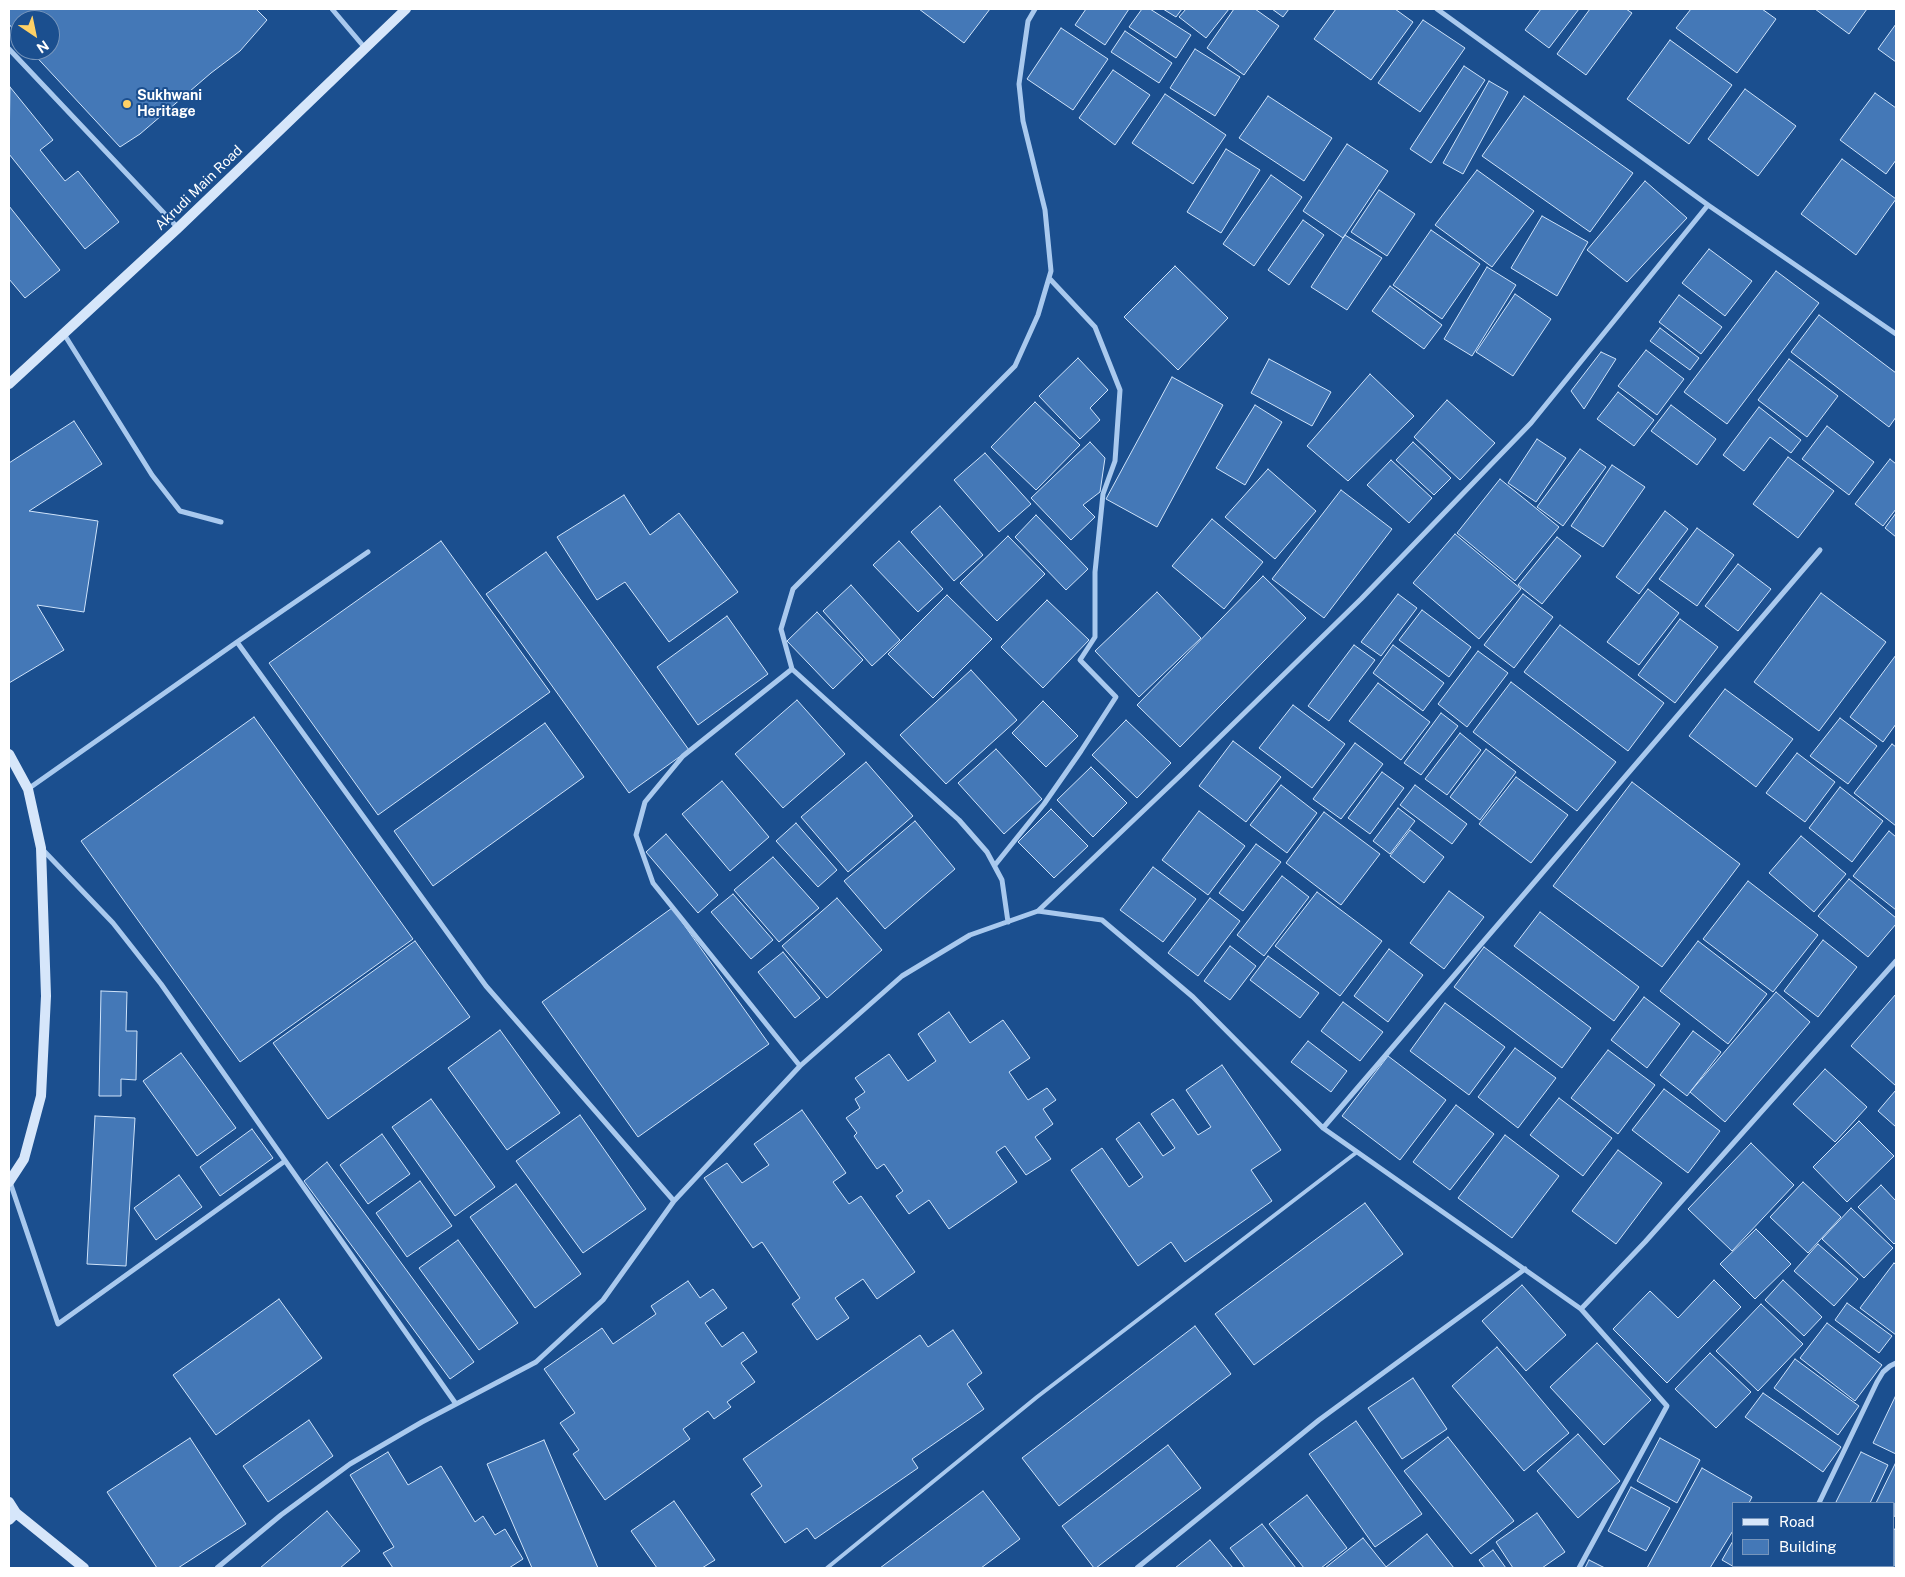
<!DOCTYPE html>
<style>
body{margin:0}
#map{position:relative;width:1905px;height:1577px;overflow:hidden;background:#1b4f8f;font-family:"Public Sans",sans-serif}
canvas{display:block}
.frame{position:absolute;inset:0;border:10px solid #fff;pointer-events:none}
.legend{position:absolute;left:1732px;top:1502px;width:162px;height:65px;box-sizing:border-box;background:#1b4f8f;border:1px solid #7695bc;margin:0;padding:6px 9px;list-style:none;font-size:15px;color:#fff}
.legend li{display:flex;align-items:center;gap:10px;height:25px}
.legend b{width:25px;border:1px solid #7695bc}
.north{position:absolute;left:10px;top:10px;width:50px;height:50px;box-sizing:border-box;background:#1b4f8f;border:1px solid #7695bc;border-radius:50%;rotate:146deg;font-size:14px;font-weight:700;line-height:20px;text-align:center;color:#fff}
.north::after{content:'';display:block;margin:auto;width:18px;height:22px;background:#ffd166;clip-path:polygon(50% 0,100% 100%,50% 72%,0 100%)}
</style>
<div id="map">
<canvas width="1905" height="1577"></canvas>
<div class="frame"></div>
<ul class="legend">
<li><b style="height:6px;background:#d6e6fa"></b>Road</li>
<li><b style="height:14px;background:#4478b7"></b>Building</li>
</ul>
<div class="north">N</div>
</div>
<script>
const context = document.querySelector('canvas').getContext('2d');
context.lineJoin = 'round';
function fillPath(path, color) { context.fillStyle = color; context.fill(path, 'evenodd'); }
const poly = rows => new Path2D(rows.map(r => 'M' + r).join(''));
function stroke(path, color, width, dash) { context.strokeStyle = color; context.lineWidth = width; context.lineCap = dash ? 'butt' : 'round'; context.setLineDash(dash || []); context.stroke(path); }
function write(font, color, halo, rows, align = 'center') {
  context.font = font + ' "Public Sans",sans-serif'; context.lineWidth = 4; context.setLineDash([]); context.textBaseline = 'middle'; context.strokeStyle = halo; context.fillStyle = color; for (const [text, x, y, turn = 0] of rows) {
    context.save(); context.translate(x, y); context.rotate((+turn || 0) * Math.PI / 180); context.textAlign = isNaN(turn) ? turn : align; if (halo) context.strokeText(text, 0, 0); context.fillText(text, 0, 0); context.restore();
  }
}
const building = poly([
 [9,9,256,9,267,20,240,51,211,73,140,134,120,147,30,50,50,50,50,20,20,20,20,38,9,24,9,9],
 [919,9,990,9,964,43,919,9],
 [1086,9,1129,9,1105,45,1075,25,1086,9],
 [1142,9,1150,9,1191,35,1176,58,1129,27,1142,9],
 [1163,9,1182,9,1176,17,1163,9],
 [1186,9,1229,9,1206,38,1179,17,1186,9],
 [1234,9,1255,9,1279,26,1244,75,1207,48,1234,9],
 [1272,9,1289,9,1283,17,1272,9],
 [1336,9,1395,9,1413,22,1371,80,1314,39,1336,9],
 [1541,9,1579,9,1549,48,1525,30,1541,9],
 [1590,9,1626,9,1632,13,1586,75,1557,54,1590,9],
 [1691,9,1762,9,1776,19,1737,73,1676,28,1691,9],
 [1815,9,1867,9,1849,34,1815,9],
 [1423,20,1465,48,1420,112,1378,83,1423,20],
 [1896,24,1896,62,1878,49,1896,24],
 [1061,28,1108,59,1073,110,1027,79,1061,28],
 [1125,31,1172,63,1159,83,1111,52,1125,31],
 [1670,40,1732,85,1689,144,1627,99,1670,40],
 [1195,49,1240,77,1215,116,1170,88,1195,49],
 [1464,66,1485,80,1431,163,1410,149,1464,66],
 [1113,70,1150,95,1115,145,1079,118,1113,70],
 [1489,81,1508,92,1463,174,1443,163,1489,81],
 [10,87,53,140,40,150,65,181,78,171,119,222,85,249,9,154,10,87],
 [1745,89,1796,126,1758,176,1708,139,1745,89],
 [1875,93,1896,108,1896,160,1886,174,1840,140,1875,93],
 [1165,94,1226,135,1193,184,1132,143,1165,94],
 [1268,96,1332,138,1304,181,1239,138,1268,96],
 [1524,96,1633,173,1590,232,1482,156,1524,96],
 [1347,144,1388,171,1343,238,1303,211,1347,144],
 [1226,149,1260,170,1221,233,1187,212,1226,149],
 [1842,159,1896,199,1856,255,1801,214,1842,159],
 [1477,170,1534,211,1492,267,1435,225,1477,170],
 [1271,175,1302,197,1254,266,1223,244,1271,175],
 [1645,181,1687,218,1627,282,1587,250,1645,181],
 [1379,190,1415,214,1387,256,1351,232,1379,190],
 [9,206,60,270,25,298,9,279,9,206],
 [1542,216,1588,242,1557,296,1511,268,1542,216],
 [1303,220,1324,235,1289,285,1268,270,1303,220],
 [1431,230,1480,264,1442,319,1393,285,1431,230],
 [1345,235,1382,258,1347,310,1311,287,1345,235],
 [1709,249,1752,281,1725,316,1682,283,1709,249],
 [1175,266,1228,318,1178,370,1124,317,1175,266],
 [1487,267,1516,285,1472,356,1444,339,1487,267],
 [1776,271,1819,303,1727,424,1684,392,1776,271],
 [1390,286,1442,325,1424,349,1372,311,1390,286],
 [1515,294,1551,319,1513,376,1476,352,1515,294],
 [1679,295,1722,327,1701,354,1659,322,1679,295],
 [1819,315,1896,373,1896,417,1889,427,1791,352,1819,315],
 [1660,328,1699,358,1690,370,1650,341,1660,328],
 [1646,350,1684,379,1657,415,1618,386,1646,350],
 [1601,352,1616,359,1584,409,1571,391,1601,352],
 [1078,358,1108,390,1090,408,1100,420,1080,439,1039,396,1078,358],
 [1269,359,1331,392,1312,426,1251,393,1269,359],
 [1789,359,1838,396,1807,437,1758,400,1789,359],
 [1370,374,1414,416,1348,481,1307,446,1370,374],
 [1172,377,1223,405,1157,527,1106,499,1172,377],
 [1618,392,1654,420,1634,446,1597,419,1618,392],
 [1447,400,1495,443,1460,480,1414,437,1447,400],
 [1035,402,1080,445,1036,490,991,447,1035,402],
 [1255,405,1282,422,1245,485,1216,468,1255,405],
 [1671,405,1716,439,1697,465,1651,431,1671,405],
 [1759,407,1801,440,1791,453,1770,437,1744,471,1723,455,1759,407],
 [74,421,102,464,29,511,98,521,84,612,37,605,64,650,9,683,9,463,74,421],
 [1827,426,1874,462,1849,495,1802,459,1827,426],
 [1537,439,1566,458,1536,502,1508,483,1537,439],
 [1090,442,1105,458,1100,492,1083,505,1095,517,1071,540,1031,498,1090,442],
 [1413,442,1451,478,1434,495,1396,460,1413,442],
 [1580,449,1606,467,1563,526,1537,507,1580,449],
 [985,453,1031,504,999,532,954,480,985,453],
 [1788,457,1834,491,1798,538,1753,504,1788,457],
 [1890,459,1896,464,1896,509,1883,526,1855,504,1890,459],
 [1391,460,1432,498,1409,523,1367,485,1391,460],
 [1612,465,1645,487,1603,547,1571,526,1612,465],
 [1268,469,1316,511,1275,559,1225,517,1268,469],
 [1500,479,1559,527,1515,581,1457,533,1500,479],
 [1341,490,1392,529,1324,618,1272,579,1341,490],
 [624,495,650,535,679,513,738,592,669,642,625,582,597,600,557,537,624,495],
 [940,506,983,555,954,581,911,532,940,506],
 [1665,511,1688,529,1639,594,1616,577,1665,511],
 [1896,513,1896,537,1885,528,1896,513],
 [1036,515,1088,569,1066,590,1015,537,1036,515],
 [1212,519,1263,562,1224,609,1172,566,1212,519],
 [1697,528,1734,555,1697,606,1659,579,1697,528],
 [1455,534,1521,589,1479,639,1413,583,1455,534],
 [1008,536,1045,574,997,621,960,583,1008,536],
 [1557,537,1581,556,1542,604,1518,585,1557,537],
 [441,541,550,692,378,815,269,663,441,541],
 [899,541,943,589,918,612,873,565,899,541],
 [546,552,689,750,629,793,486,594,546,552],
 [1738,564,1771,589,1738,631,1705,606,1738,564],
 [1263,576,1306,618,1180,747,1137,705,1263,576],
 [851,585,900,640,872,666,823,611,851,585],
 [1648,589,1679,613,1639,665,1607,642,1648,589],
 [1157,592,1201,638,1139,697,1095,651,1157,592],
 [1821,593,1886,642,1819,731,1754,682,1821,593],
 [1398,594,1417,608,1381,656,1361,642,1398,594],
 [1523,594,1553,617,1514,668,1484,645,1523,594],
 [947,595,992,639,933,698,888,654,947,595],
 [1047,600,1089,640,1043,688,1001,647,1047,600],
 [1422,610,1471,647,1449,677,1399,640,1422,610],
 [817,612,863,660,833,689,787,641,817,612],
 [727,616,768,674,698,725,657,667,727,616],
 [1680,619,1718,647,1675,703,1638,675,1680,619],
 [1560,625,1664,703,1628,751,1524,672,1560,625],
 [1354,645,1375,660,1329,721,1308,706,1354,645],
 [1393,645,1444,683,1423,711,1373,673,1393,645],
 [1478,651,1508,673,1467,727,1438,704,1478,651],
 [1896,655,1896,724,1883,742,1850,717,1896,655],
 [971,670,1017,720,946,784,900,735,971,670],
 [1511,682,1616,762,1577,811,1473,732,1511,682],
 [1378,683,1430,722,1401,760,1349,721,1378,683],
 [1725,689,1793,739,1756,787,1689,736,1725,689],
 [797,700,845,754,783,808,735,754,797,700],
 [1043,701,1078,736,1046,767,1012,733,1043,701],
 [1293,705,1345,744,1312,788,1259,748,1293,705],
 [1441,713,1458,726,1421,775,1404,763,1441,713],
 [254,717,413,939,240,1062,81,841,254,717],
 [1840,718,1877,746,1848,784,1810,756,1840,718],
 [1126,720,1171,763,1137,798,1092,755,1126,720],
 [545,723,584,777,433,886,394,831,545,723],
 [1460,733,1481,750,1447,795,1425,779,1460,733],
 [1233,741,1281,777,1246,822,1199,786,1233,741],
 [1355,743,1383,764,1341,819,1313,799,1355,743],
 [1892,744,1896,747,1896,826,1854,793,1892,744],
 [996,749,1042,799,1004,834,958,783,996,749],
 [1486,749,1516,772,1480,820,1450,797,1486,749],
 [1797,753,1835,782,1805,822,1766,793,1797,753],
 [866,762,913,816,848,872,801,817,866,762],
 [1091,767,1127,803,1093,837,1057,800,1091,767],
 [1382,772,1404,788,1370,834,1348,818,1382,772],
 [1516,777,1568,815,1531,863,1479,824,1516,777],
 [722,781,769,837,730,871,682,814,722,781],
 [1632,782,1740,864,1662,967,1553,886,1632,782],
 [1281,785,1317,813,1287,853,1250,825,1281,785],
 [1415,785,1467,824,1452,844,1400,805,1415,785],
 [1840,787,1883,821,1852,862,1809,828,1840,787],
 [1398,808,1415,821,1390,854,1373,841,1398,808],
 [1051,809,1088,846,1054,878,1018,842,1051,809],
 [1199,811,1245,846,1208,895,1162,860,1199,811],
 [1324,812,1380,854,1341,905,1286,863,1324,812],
 [915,821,955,869,885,929,844,881,915,821],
 [796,823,837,870,818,887,776,841,796,823],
 [1410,830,1444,857,1424,883,1390,856,1410,830],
 [1889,831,1896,837,1896,910,1853,876,1889,831],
 [666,834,718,895,698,913,646,852,666,834],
 [1801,836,1846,874,1814,912,1769,873,1801,836],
 [1256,844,1281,862,1243,911,1219,893,1256,844],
 [773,857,819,908,779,942,734,890,773,857],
 [1153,867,1196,899,1163,942,1120,910,1153,867],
 [1282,876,1309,897,1264,956,1237,935,1282,876],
 [1849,879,1896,918,1896,924,1868,957,1818,916,1849,879],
 [1748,881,1818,935,1773,992,1703,939,1748,881],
 [1449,891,1484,917,1444,969,1410,943,1449,891],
 [1317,892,1382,941,1340,996,1275,946,1317,892],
 [733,894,773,940,751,959,711,912,733,894],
 [837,898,882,950,827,998,782,946,837,898],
 [1210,898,1240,921,1198,976,1168,953,1210,898],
 [672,908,769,1044,638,1137,542,1002,672,908],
 [1540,912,1639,987,1614,1021,1514,946,1540,912],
 [1823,940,1857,967,1818,1017,1784,991,1823,940],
 [415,941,470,1017,328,1119,273,1043,415,941],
 [1698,941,1767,994,1728,1044,1660,991,1698,941],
 [1230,946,1256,966,1230,1000,1204,981,1230,946],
 [1484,947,1591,1028,1562,1068,1454,987,1484,947],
 [1389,949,1423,975,1388,1022,1354,996,1389,949],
 [783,952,820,998,795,1018,758,972,783,952],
 [1268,956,1319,993,1300,1018,1250,980,1268,956],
 [101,991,127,992,126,1031,137,1031,136,1080,121,1079,121,1096,99,1096,101,991],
 [1776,992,1810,1022,1725,1122,1690,1092,1776,992],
 [1896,994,1896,1086,1851,1046,1896,994],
 [1644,997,1680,1024,1647,1068,1611,1040,1644,997],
 [1343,1002,1383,1032,1360,1061,1321,1031,1343,1002],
 [1445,1003,1505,1047,1469,1095,1410,1051,1445,1003],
 [949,1012,970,1043,1003,1020,1030,1058,1009,1072,1028,1100,1047,1088,1056,1100,1043,1109,1053,1124,1035,1137,1051,1159,1026,1175,1005,1146,996,1152,1017,1182,949,1229,929,1200,909,1214,896,1196,903,1191,884,1164,877,1169,854,1136,857,1133,846,1118,860,1108,855,1099,865,1092,855,1078,889,1054,908,1081,936,1061,918,1034,949,1012],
 [500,1030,560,1113,507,1150,448,1068,500,1030],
 [1693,1031,1721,1052,1687,1096,1660,1075,1693,1031],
 [1308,1041,1347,1071,1331,1092,1291,1062,1308,1041],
 [1515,1048,1556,1078,1518,1128,1478,1097,1515,1048],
 [1608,1050,1655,1085,1618,1134,1571,1098,1608,1050],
 [181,1053,236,1128,197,1156,143,1081,181,1053],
 [1388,1056,1446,1100,1400,1160,1342,1116,1388,1056],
 [1222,1065,1281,1150,1251,1170,1272,1201,1185,1262,1171,1242,1138,1266,1071,1170,1102,1148,1129,1187,1143,1177,1116,1139,1139,1122,1163,1156,1175,1148,1151,1114,1173,1099,1198,1135,1211,1127,1186,1090,1222,1065],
 [1825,1069,1867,1107,1835,1142,1793,1104,1825,1069],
 [1664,1089,1720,1131,1688,1173,1632,1130,1664,1089],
 [1896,1090,1896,1127,1878,1111,1896,1090],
 [1559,1098,1612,1138,1583,1176,1530,1135,1559,1098],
 [431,1099,495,1187,455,1216,392,1127,431,1099],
 [1456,1105,1494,1134,1450,1190,1413,1162,1456,1105],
 [802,1110,846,1173,833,1182,849,1204,861,1196,915,1272,877,1299,863,1279,835,1298,849,1318,817,1340,792,1304,800,1298,762,1242,753,1248,704,1178,727,1163,742,1183,769,1165,754,1144,802,1110],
 [580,1115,646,1209,583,1253,516,1161,580,1115],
 [95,1116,135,1118,126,1266,87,1264,95,1116],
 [1859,1121,1894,1156,1847,1202,1813,1167,1859,1121],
 [252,1129,273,1158,220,1196,200,1167,252,1129],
 [382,1134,410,1174,368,1204,340,1165,382,1134],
 [1505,1135,1559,1176,1512,1238,1458,1198,1505,1135],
 [1751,1143,1794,1185,1732,1251,1688,1209,1751,1143],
 [1618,1150,1662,1183,1616,1244,1572,1211,1618,1150],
 [327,1162,474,1362,450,1379,304,1181,327,1162],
 [179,1175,202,1207,156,1240,134,1208,179,1175],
 [420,1181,452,1226,407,1257,376,1213,420,1181],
 [1803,1182,1841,1217,1808,1253,1770,1217,1803,1182],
 [516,1184,581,1274,535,1308,470,1217,516,1184],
 [1881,1185,1896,1201,1896,1242,1894,1244,1858,1207,1881,1185],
 [1365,1203,1403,1254,1254,1365,1215,1314,1365,1203],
 [1851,1208,1893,1248,1864,1278,1822,1239,1851,1208],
 [1756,1229,1791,1264,1755,1299,1720,1264,1756,1229],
 [458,1240,518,1323,479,1350,419,1268,458,1240],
 [1818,1244,1858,1279,1834,1306,1794,1271,1818,1244],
 [1894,1263,1896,1265,1896,1335,1860,1308,1894,1263],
 [1714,1280,1741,1307,1667,1383,1613,1329,1650,1291,1678,1318,1714,1280],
 [1783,1280,1822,1317,1804,1336,1765,1300,1783,1280],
 [688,1281,700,1298,713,1289,727,1308,705,1323,722,1347,743,1332,757,1352,741,1363,755,1382,727,1402,731,1407,714,1419,708,1411,683,1429,690,1439,605,1500,573,1454,579,1450,560,1423,575,1413,544,1369,602,1328,613,1344,656,1314,651,1306,688,1281],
 [1522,1285,1566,1335,1526,1371,1482,1321,1522,1285],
 [279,1299,322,1358,216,1435,173,1375,279,1299],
 [1847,1303,1892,1336,1879,1353,1835,1320,1847,1303],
 [1761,1304,1803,1344,1758,1391,1716,1351,1761,1304],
 [1827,1323,1882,1365,1855,1401,1800,1358,1827,1323],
 [1195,1326,1231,1374,1059,1506,1022,1458,1195,1326],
 [953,1330,982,1373,967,1384,984,1409,912,1459,918,1468,815,1539,807,1528,785,1543,751,1494,762,1486,743,1459,920,1335,928,1347,953,1330],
 [1597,1343,1651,1400,1604,1445,1550,1387,1597,1343],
 [1497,1347,1569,1433,1524,1471,1452,1386,1497,1347],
 [1710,1353,1751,1392,1716,1428,1675,1389,1710,1353],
 [1795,1359,1859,1406,1838,1435,1774,1388,1795,1359],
 [1413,1378,1447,1429,1402,1459,1368,1408,1413,1378],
 [1763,1393,1841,1447,1823,1472,1745,1417,1763,1393],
 [1896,1395,1896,1454,1873,1443,1896,1395],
 [309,1420,333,1456,268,1502,243,1466,309,1420],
 [1356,1421,1422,1514,1375,1547,1309,1454,1356,1421],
 [1578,1434,1620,1481,1578,1518,1537,1471,1578,1434],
 [1448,1437,1514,1521,1471,1554,1404,1471,1448,1437],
 [190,1438,246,1524,178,1568,157,1568,107,1492,190,1438],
 [1660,1438,1700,1460,1677,1503,1637,1481,1660,1438],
 [544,1440,598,1568,532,1568,487,1464,544,1440],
 [1168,1445,1201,1488,1096,1568,1094,1568,1062,1526,1168,1445],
 [388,1452,408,1485,441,1466,475,1522,483,1516,495,1535,505,1529,523,1559,509,1568,393,1568,383,1553,394,1547,350,1475,388,1452],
 [1861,1452,1888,1465,1870,1503,1839,1503,1836,1502,1861,1452],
 [1896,1462,1896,1517,1894,1516,1894,1503,1876,1503,1896,1462],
 [1702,1468,1752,1497,1749,1503,1734,1503,1734,1529,1710,1568,1647,1568,1702,1468],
 [1631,1487,1670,1508,1646,1551,1608,1531,1631,1487],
 [983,1491,1020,1539,981,1568,880,1568,983,1491],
 [1307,1495,1347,1548,1321,1568,1304,1568,1269,1524,1307,1495],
 [674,1501,715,1560,702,1568,657,1568,631,1531,674,1501],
 [327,1511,360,1551,340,1568,260,1568,327,1511],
 [1537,1513,1565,1552,1542,1568,1513,1568,1496,1542,1537,1513],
 [1262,1524,1296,1568,1245,1568,1230,1548,1262,1524],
 [1894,1529,1896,1530,1896,1568,1872,1568,1873,1566,1894,1566,1894,1529],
 [1427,1534,1454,1568,1387,1568,1386,1567,1427,1534],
 [1363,1538,1387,1568,1325,1568,1363,1538],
 [1734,1539,1734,1566,1781,1566,1780,1568,1736,1568,1722,1560,1734,1539],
 [1210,1540,1233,1568,1175,1568,1210,1540],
 [1493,1550,1506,1568,1485,1568,1479,1560,1493,1550],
 [1589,1560,1605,1568,1585,1568,1589,1560],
 [1803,1566,1861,1566,1860,1568,1801,1568,1803,1566]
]);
fillPath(building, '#4478b7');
stroke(building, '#cfe3fa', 1);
stroke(poly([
 [827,1568,1037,1397,1357,1152]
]), '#a9c9ee', 4);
stroke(poly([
 [332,9,365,48],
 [1437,9,1708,205,1896,334],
 [9,49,178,228],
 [64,334,152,475,180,511,221,522],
 [237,642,368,552],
 [792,669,683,756,645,802,636,835,653,883,800,1066],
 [28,789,237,642,486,986,674,1201],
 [43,850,113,923,161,984,456,1404],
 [995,865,1044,804,1081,751,1116,697,1080,660,1095,637,1095,572,1103,494,1115,461,1120,390,1095,327,1049,278],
 [1038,911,1184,772,1361,599,1531,423,1708,205],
 [1008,922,1002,880,987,852,959,820,792,669,781,629,793,589,1015,366,1038,315,1051,271,1045,210,1023,121,1019,84,1028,21,1035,9],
 [1323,1128,1820,550],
 [10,1182,58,1324,285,1161],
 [1581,1309,1645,1242,1896,961],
 [1819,1503,1877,1382,1883,1372,1890,1366,1896,1363],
 [217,1568,281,1515,350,1464,422,1422,536,1362,603,1300,674,1201,800,1066,902,976,970,935,1038,911,1102,920,1193,997,1323,1128,1581,1309,1667,1406,1579,1568],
 [1137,1568,1319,1420,1525,1269],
 [1787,1568,1788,1566]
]), '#a9c9ee', 5);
stroke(poly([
 [9,384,178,228,406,9],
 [9,754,28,789,41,848,46,996,41,1096,24,1159,9,1182],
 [9,1502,16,1513,84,1568],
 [9,1520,16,1513]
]), '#d6e6fa', 10);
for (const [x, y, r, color] of [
 [127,104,5,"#ffd166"]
]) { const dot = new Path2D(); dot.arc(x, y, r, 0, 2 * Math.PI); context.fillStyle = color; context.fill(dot); stroke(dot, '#1b4f8f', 2); }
write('bold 14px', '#fff', '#1b4f8f', [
 ["Sukhwani",137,96],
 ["Heritage",137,112]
], 'left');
write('14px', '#fff', '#1b4f8f', [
 ["Akrudi Main Road",199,188,-44]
]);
</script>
